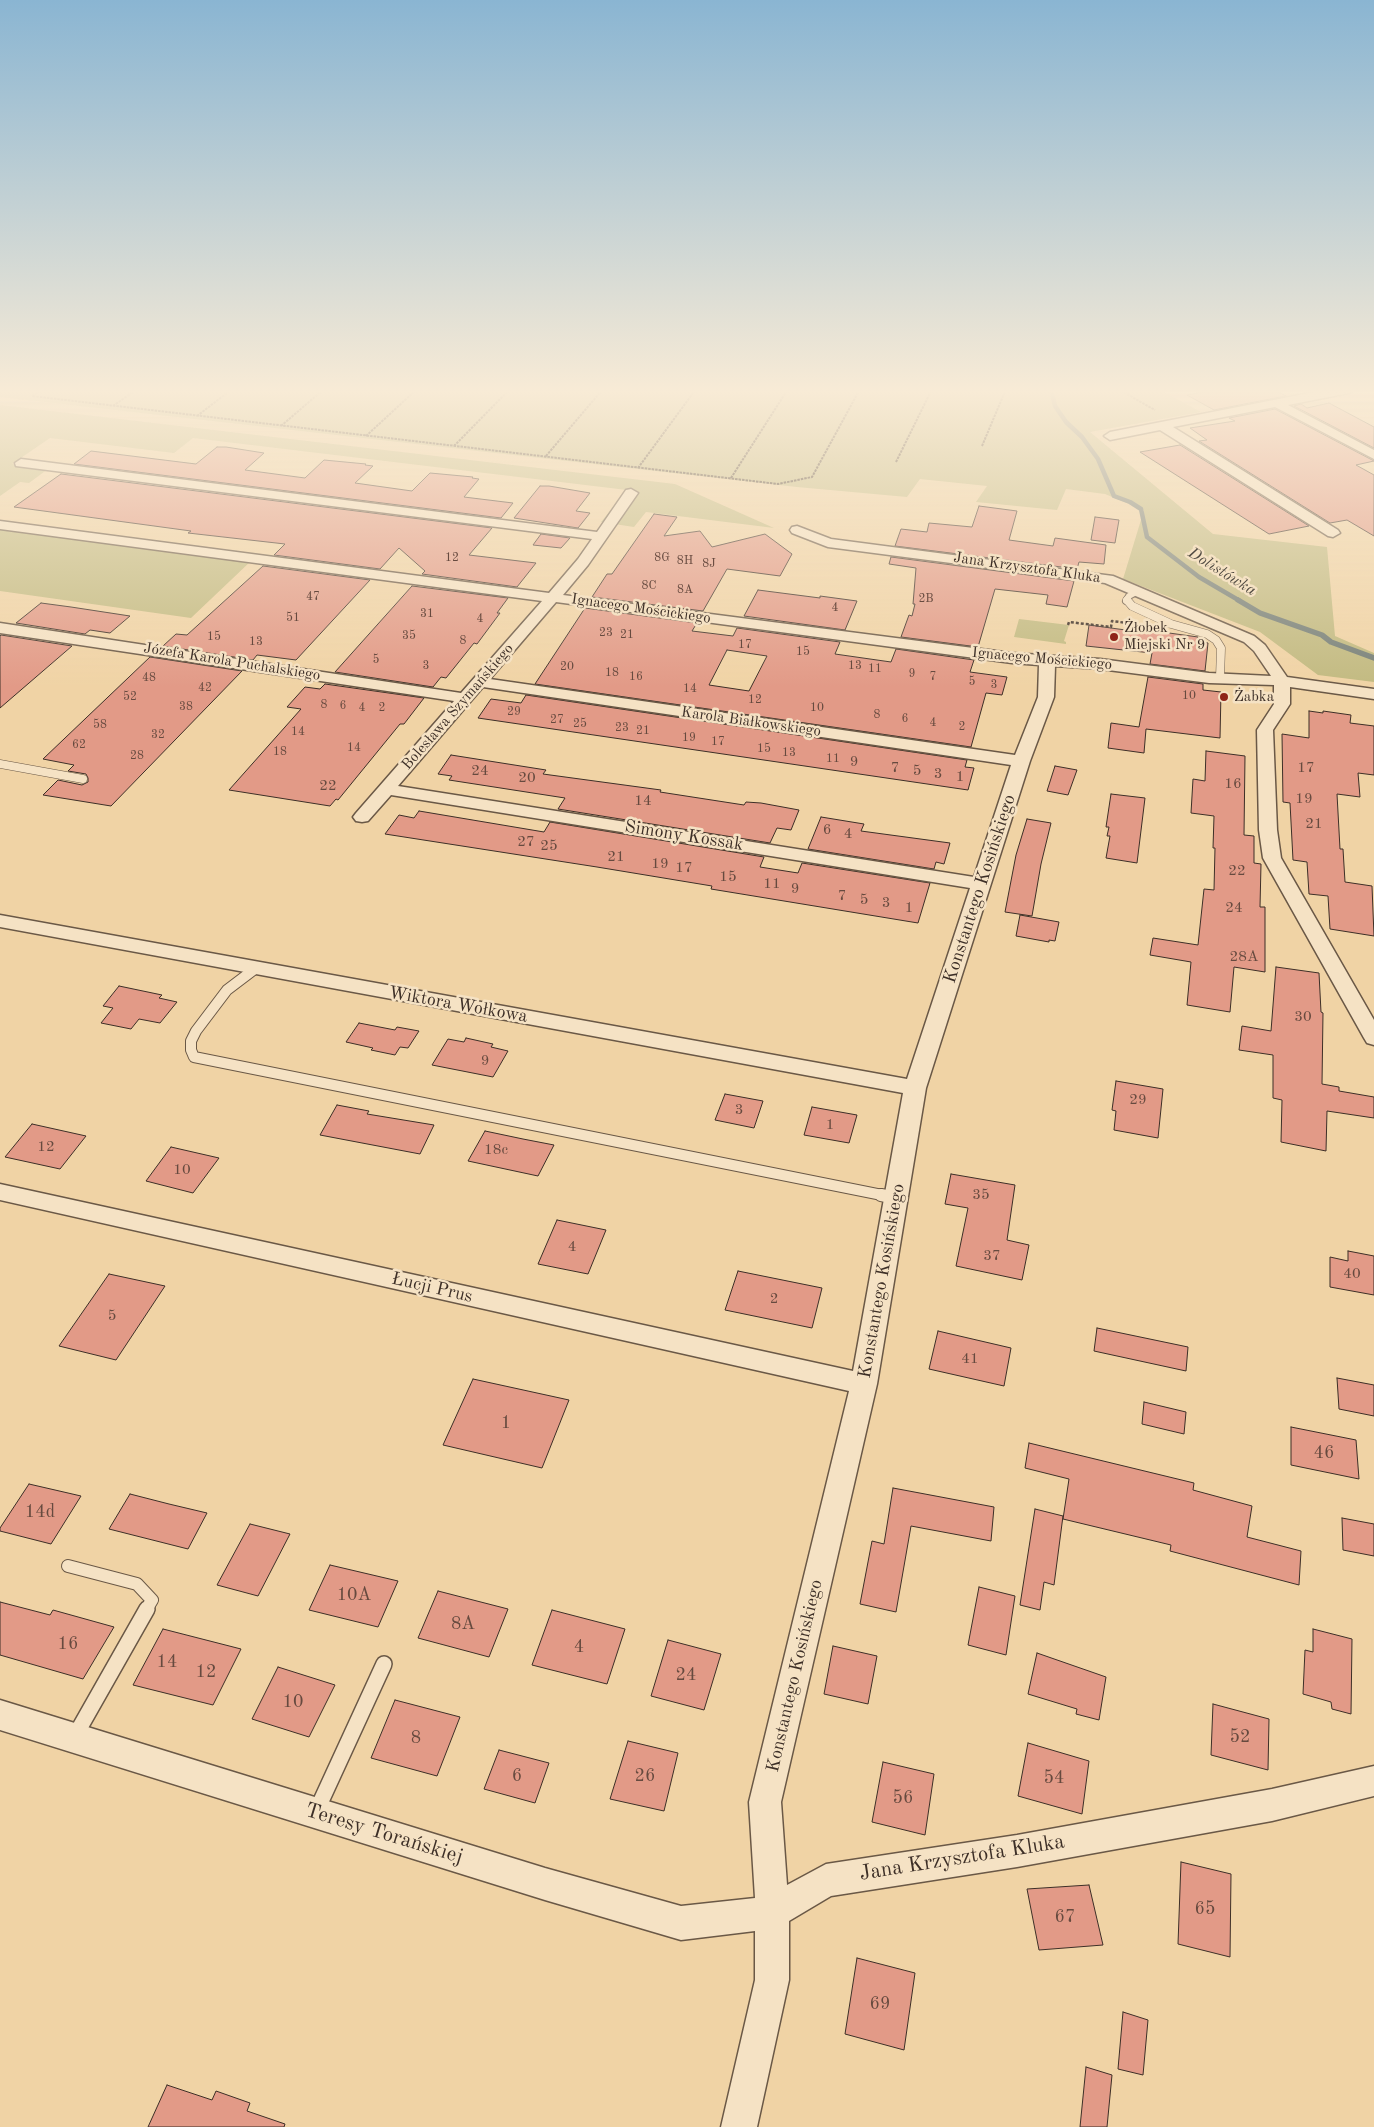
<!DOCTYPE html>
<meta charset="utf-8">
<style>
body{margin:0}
canvas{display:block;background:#f0d3a5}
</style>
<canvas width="1374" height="2127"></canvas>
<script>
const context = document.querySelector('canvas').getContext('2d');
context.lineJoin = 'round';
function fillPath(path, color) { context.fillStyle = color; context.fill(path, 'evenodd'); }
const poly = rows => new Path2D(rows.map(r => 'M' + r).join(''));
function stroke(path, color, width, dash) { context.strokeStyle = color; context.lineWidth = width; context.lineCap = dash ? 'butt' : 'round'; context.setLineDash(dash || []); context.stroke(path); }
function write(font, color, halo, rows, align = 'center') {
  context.font = font + ' "Old Standard TT",serif'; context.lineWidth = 5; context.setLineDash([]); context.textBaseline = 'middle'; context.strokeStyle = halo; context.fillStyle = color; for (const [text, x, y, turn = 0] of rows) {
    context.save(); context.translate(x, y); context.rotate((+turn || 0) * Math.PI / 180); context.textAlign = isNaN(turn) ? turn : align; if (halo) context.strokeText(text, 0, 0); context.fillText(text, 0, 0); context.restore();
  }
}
fillPath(poly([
 [0,389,1176,389,1164,392,1201,412,1090,432,1213,534,1327,547,1335,636,1374,653,1374,682,1318,675,1260,632,1123,579,1144,510,1105,494,1066,489,1057,510,976,502,987,486,920,479,907,497,797,487,0,397],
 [0,405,675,484,774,528,646,512,634,527,601,522,627,490,193,438,174,453,50,438,12,464,48,469,29,483,20,482,0,496],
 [0,528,251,561,191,618,0,591],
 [1019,619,1069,625,1064,641,1066,642,1066,644,1014,637]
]), '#c2ba81');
stroke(poly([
 [1051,389,1055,406,1066,422,1082,437,1098,459,1114,496,1130,502,1141,509,1147,537,1199,577,1240,601]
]), '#778079', 4.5);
stroke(poly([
 [1238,600,1260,613,1322,635,1331,642,1374,658]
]), '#778079', 5.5);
const building = poly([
 [1216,389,1273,389,1286,396,1214,410,1187,395,1216,389],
 [1329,403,1374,427,1374,448,1294,406,1301,404,1307,408,1329,403],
 [1275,409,1374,461,1356,465,1374,475,1374,536,1347,520,1330,523,1199,441,1207,440,1190,428,1235,421,1229,418,1275,409],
 [1180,445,1309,526,1269,534,1140,452,1180,445],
 [217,447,226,447,264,453,245,470,305,478,324,460,366,464,365,465,373,466,355,483,412,491,430,473,473,477,472,478,479,479,464,497,513,503,501,518,74,464,91,451,196,464,217,447],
 [61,474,492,528,469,555,536,563,517,587,422,574,425,571,399,548,380,569,274,555,285,544,188,533,191,531,14,507,61,474],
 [540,486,549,486,590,493,576,511,590,513,578,528,514,518,540,486],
 [979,506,1017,511,1009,540,1053,546,1055,538,1106,545,1104,564,1079,562,1077,569,895,546,901,529,927,532,929,523,972,527,979,506],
 [654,514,677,517,664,536,700,531,712,547,765,534,792,554,780,576,727,569,703,611,592,597,607,574,612,574,654,514],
 [1095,517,1119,520,1115,543,1091,540,1095,517],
 [541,534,570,538,561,548,533,545,541,534],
 [891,557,1074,581,1067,607,1046,604,1048,595,995,589,978,647,901,637,909,615,912,616,915,604,913,604,916,568,889,564,891,557],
 [263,566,370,580,296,660,257,655,253,660,163,646,176,634,187,635,263,566],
 [412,586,508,598,497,613,500,613,477,644,474,643,446,678,441,677,433,687,335,672,412,586],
 [758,590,820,598,820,596,857,601,845,630,744,616,758,590],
 [41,603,71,607,130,616,110,633,90,630,85,634,16,623,41,603],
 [585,608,697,623,692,631,733,636,737,628,840,642,835,654,891,662,896,649,974,660,970,672,1007,677,1002,695,986,693,971,747,535,684,585,608],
 [727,650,767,656,749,691,709,685,727,650],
 [1089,625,1133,631,1133,628,1198,637,1198,641,1208,643,1205,671,1150,664,1152,653,1086,646,1089,625],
 [1,635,72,646,0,708,0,636,1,635],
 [150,657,242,671,111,806,43,795,58,780,82,785,88,782,88,778,86,774,68,771,74,765,43,759,150,657],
 [1148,677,1203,684,1203,690,1221,692,1220,738,1146,729,1144,753,1108,748,1111,723,1139,727,1148,677],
 [325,684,424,698,404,724,400,724,338,800,336,799,330,806,229,790,301,709,287,707,305,687,320,689,325,684],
 [526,695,967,760,965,767,974,768,968,790,478,718,491,699,521,703,526,695],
 [1309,711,1323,713,1323,711,1351,715,1350,723,1374,726,1374,775,1358,773,1360,797,1337,794,1340,849,1343,849,1345,882,1372,886,1374,936,1330,929,1328,896,1309,894,1307,862,1293,860,1290,803,1283,802,1282,734,1309,738,1309,711],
 [1206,751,1245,756,1244,835,1254,836,1254,863,1261,864,1260,907,1265,907,1265,972,1234,967,1230,1012,1187,1005,1191,962,1150,955,1153,938,1198,945,1204,889,1214,890,1215,848,1213,848,1214,816,1191,813,1193,779,1205,781,1206,751],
 [451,755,546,770,543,774,661,790,660,792,744,805,746,802,761,803,799,810,791,830,777,828,770,843,558,809,565,798,449,780,452,776,438,774,451,755],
 [1055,766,1077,770,1068,795,1047,791,1055,766],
 [1111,794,1145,798,1137,863,1106,858,1110,836,1107,836,1109,827,1106,827,1111,794],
 [419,811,544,832,550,822,764,857,760,867,798,873,802,863,930,883,918,923,711,889,712,886,597,867,385,834,399,815,414,818,419,811],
 [821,817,864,824,861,831,950,843,944,864,936,862,934,869,808,849,821,817],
 [1027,819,1051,823,1041,864,1032,916,1005,912,1016,855,1027,819],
 [1020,915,1059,922,1055,941,1049,940,1049,942,1016,936,1020,915],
 [1276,967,1319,973,1321,1012,1323,1013,1322,1084,1339,1087,1339,1091,1374,1097,1374,1118,1327,1111,1326,1151,1281,1142,1282,1100,1273,1098,1273,1055,1239,1050,1242,1026,1271,1031,1276,967],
 [119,986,162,995,159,998,177,1002,160,1023,139,1019,131,1029,101,1023,113,1008,103,1006,119,986],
 [359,1023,395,1030,397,1027,419,1031,408,1048,400,1047,395,1055,371,1050,373,1048,346,1042,359,1023],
 [466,1038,493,1044,491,1047,508,1051,493,1077,432,1065,448,1039,464,1042,466,1038],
 [1116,1081,1163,1089,1158,1138,1114,1130,1116,1111,1112,1110,1116,1081],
 [725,1094,763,1101,754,1128,715,1120,725,1094],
 [337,1105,369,1111,367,1114,434,1125,420,1154,320,1135,337,1105],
 [812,1107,857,1115,849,1143,804,1135,812,1107],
 [32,1124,86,1136,60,1169,5,1157,32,1124],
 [485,1131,523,1139,554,1145,538,1176,468,1161,485,1131],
 [171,1147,219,1158,193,1193,146,1181,171,1147],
 [951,1174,1015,1185,1007,1240,1029,1245,1022,1280,956,1266,968,1208,945,1204,951,1174],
 [557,1220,606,1230,588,1274,538,1264,557,1220],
 [1348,1251,1374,1256,1374,1295,1330,1287,1330,1257,1348,1261,1348,1251],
 [738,1271,822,1288,812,1328,725,1310,738,1271],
 [109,1274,165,1286,116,1360,59,1346,109,1274],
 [1097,1328,1188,1347,1186,1371,1094,1351,1097,1328],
 [938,1331,1011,1348,1004,1386,929,1369,938,1331],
 [1337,1378,1374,1385,1374,1416,1339,1409,1337,1378],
 [473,1379,569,1400,542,1468,443,1445,473,1379],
 [1144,1402,1186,1412,1184,1434,1142,1424,1144,1402],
 [1291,1427,1356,1440,1359,1479,1291,1465,1291,1427],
 [1029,1443,1194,1483,1193,1490,1252,1506,1247,1537,1301,1551,1299,1585,1170,1551,1171,1545,1063,1519,1069,1479,1025,1468,1029,1443],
 [29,1484,81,1496,51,1544,0,1531,0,1528,29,1484],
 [893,1488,994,1507,991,1541,911,1526,896,1612,860,1604,872,1541,884,1544,893,1488],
 [130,1494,169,1504,207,1513,188,1549,109,1529,130,1494],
 [1035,1509,1063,1516,1054,1585,1044,1582,1040,1610,1020,1605,1035,1509],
 [1342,1518,1374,1524,1374,1556,1343,1550,1342,1518],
 [250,1524,290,1534,258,1596,217,1585,250,1524],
 [330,1565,398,1581,378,1627,309,1610,330,1565],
 [979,1587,1015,1596,1006,1655,968,1645,979,1587],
 [438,1591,508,1609,489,1657,418,1638,438,1591],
 [0,1602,50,1615,53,1610,114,1627,83,1679,0,1655,0,1602],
 [552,1610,625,1629,607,1684,532,1665,552,1610],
 [163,1629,241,1649,213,1705,133,1685,163,1629],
 [1313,1629,1352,1639,1351,1714,1332,1709,1331,1702,1303,1694,1305,1650,1313,1652,1313,1629],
 [668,1640,721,1654,704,1710,651,1696,668,1640],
 [833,1646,877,1656,868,1704,824,1694,833,1646],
 [1037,1653,1106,1677,1099,1720,1076,1714,1077,1709,1028,1694,1037,1653],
 [278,1667,335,1685,309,1737,252,1719,278,1667],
 [395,1700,460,1717,437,1776,371,1758,395,1700],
 [1213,1704,1269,1719,1268,1770,1211,1755,1213,1704],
 [628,1741,678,1753,664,1811,610,1799,628,1741],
 [1028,1743,1089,1761,1082,1814,1018,1796,1028,1743],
 [499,1750,549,1763,535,1803,484,1789,499,1750],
 [883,1762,934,1774,925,1835,872,1822,883,1762],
 [1181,1862,1231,1874,1230,1957,1178,1944,1181,1862],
 [1089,1885,1103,1945,1039,1950,1027,1889,1089,1885],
 [857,1958,915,1973,904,2050,845,2034,857,1958],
 [1123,2012,1148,2020,1143,2075,1118,2069,1123,2012],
 [1086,2067,1112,2075,1107,2127,1080,2127,1086,2067],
 [167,2085,212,2100,216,2091,250,2103,247,2111,285,2124,284,2127,148,2127,167,2085]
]);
fillPath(building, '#e29a87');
stroke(building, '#3d2f27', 1);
const serviceFar4 = poly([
 [1126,601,1129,596,1138,591]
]);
const serviceFar3 = poly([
 [1127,600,1132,606,1171,624,1207,634,1216,640,1221,648,1220,678],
 [0,764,83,779]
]);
const serviceFar2 = poly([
 [256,968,227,990,196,1031,191,1041,191,1050,194,1057,887,1196]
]);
const serviceFar1 = poly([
 [881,1195,897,1198],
 [68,1566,137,1584,152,1600,146,1610]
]);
const service = poly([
 [75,1736,147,1609],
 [316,1812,384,1664]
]);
const minor = poly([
 [1330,389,1355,389,1349,393,1288,405,1374,450,1374,459,1275,407,1173,427,1338,530,1340,533,1333,537,1328,536,1160,430,1110,440,1104,436,1110,432,1330,389],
 [21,459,597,532,626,490,631,489,638,493,588,565,563,595,1012,653,1100,659,1209,673,1271,676,1254,651,1244,642,1105,583,828,547,792,533,790,530,792,527,797,526,831,539,1113,576,1254,636,1265,645,1287,677,1374,689,1374,699,1290,687,1290,704,1273,730,1277,830,1281,858,1374,1020,1374,1045,1367,1043,1364,1038,1263,858,1259,830,1257,730,1274,704,1274,685,1209,683,1100,669,1055,666,1054,697,1030,761,926,1088,877,1384,781,1802,787,1885,826,1864,1017,1835,1272,1789,1374,1766,1374,1796,1272,1821,1017,1867,831,1896,789,1921,789,1980,757,2127,721,2127,755,1980,755,1931,681,1940,545,1900,0,1730,0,1700,545,1868,681,1906,755,1898,749,1802,849,1391,0,1200,0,1184,853,1371,903,1093,0,927,0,915,907,1079,970,888,391,795,368,821,362,822,356,821,353,817,356,813,454,701,0,633,0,623,461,693,542,601,0,529,0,521,549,593,578,559,592,539,16,466,15,463,21,459],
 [556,602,1012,663,1039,665,1038,697,1015,755,490,679,556,602],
 [483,687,1011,765,974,877,398,786,483,687]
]);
stroke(serviceFar4, '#6a5846', 8);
stroke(serviceFar3, '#6a5846', 9);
stroke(serviceFar2, '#6a5846', 12);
stroke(serviceFar1, '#6a5846', 14);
stroke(service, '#6a5846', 18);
stroke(minor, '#6a5846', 3);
stroke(poly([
 [43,389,32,396,778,484,812,477,860,389],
 [1118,389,1155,410],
 [113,406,137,389],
 [197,416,232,389],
 [281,426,324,389],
 [366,436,417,389],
 [454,446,510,389],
 [982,446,1006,389],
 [546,456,603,389],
 [896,462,932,389],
 [638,468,696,389],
 [731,478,788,389]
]), '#3d2f27', 2, [2.5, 1]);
stroke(poly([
 [1068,625,1069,622,1111,627,1112,621,1127,623]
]), '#3d2f27', 2.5, [3, 2]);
stroke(serviceFar4, '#f5e2c4', 6);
stroke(serviceFar3, '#f5e2c4', 8);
stroke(serviceFar2, '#f5e2c4', 10);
stroke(serviceFar1, '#f5e2c4', 12);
stroke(service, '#f5e2c4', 15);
fillPath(minor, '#f5e2c4');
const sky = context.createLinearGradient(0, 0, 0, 687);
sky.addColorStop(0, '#8ab5d2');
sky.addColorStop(0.57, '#f8ebd6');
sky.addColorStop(1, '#f8ebd600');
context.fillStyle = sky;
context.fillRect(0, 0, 1374, 687);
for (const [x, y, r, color] of [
 [1114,637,5,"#8f2418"],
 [1224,697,5,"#8f2418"]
]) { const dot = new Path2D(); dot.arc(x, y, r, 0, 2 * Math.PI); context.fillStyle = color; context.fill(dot); stroke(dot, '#f5e2c4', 2); }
write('12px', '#664a3f', null, [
 ["12",452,558],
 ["8G",662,558],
 ["8H",685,561],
 ["8J",709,564],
 ["8C",649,586],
 ["8A",685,590],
 ["47",313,597],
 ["2B",926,599],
 ["4",835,608],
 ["31",427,614],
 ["51",293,618],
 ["4",480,619],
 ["23",606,633],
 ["21",627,635],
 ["35",409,636],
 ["15",214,637],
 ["8",463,641],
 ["13",256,642],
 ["17",745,645],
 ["15",803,652],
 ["5",376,660],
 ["3",426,666],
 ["13",855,666],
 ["20",567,667],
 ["11",875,669],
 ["18",612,673],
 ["9",912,674],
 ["16",636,677],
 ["7",933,677],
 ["48",149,678],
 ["5",972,682],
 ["3",994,685],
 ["42",205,688],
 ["14",690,689],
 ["10",1189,696],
 ["52",130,697],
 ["12",755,700],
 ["8",324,705],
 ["6",343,706],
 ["38",186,707],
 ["4",362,708],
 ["2",382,708],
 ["10",817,708],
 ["29",514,712],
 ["8",877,715],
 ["6",905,719],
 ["27",557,720],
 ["4",933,723],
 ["25",580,724],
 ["58",100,725],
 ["2",962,727],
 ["23",622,728],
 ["21",643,731],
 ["14",298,732],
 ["32",158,735],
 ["19",689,738],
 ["17",718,742],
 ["62",79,745],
 ["14",354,748],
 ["15",764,749],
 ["18",280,752],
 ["13",789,753],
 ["28",137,756],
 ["11",833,759]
]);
write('15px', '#3d2f27', '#f5e2c4', [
 ["Jana Krzysztofa Kluka",1027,568,8],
 ["Ignacego Mościckiego",641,609,8],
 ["Ignacego Mościckiego",1042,659,5],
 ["Józefa Karola Puchalskiego",232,662,9],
 ["Bolesława Szymańskiego",458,707,-49],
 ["Karola Białkowskiego",751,722,8]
]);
write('15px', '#3d2f27', '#f5e2c4', [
 ["Żłobek",1124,628],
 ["Miejski Nr 9",1124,645],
 ["Żabka",1234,697]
], 'left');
write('15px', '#664a3f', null, [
 ["9",854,762],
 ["7",895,768],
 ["17",1306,768],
 ["24",480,771],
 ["5",917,771],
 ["3",938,774],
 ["1",960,777],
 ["20",527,778],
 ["16",1233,784],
 ["22",328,786],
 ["19",1304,799],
 ["14",643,801],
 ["21",1314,824],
 ["6",827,830],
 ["4",848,834],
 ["27",526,842],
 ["25",549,846],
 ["21",616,857],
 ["19",660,864],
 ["17",684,868],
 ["22",1237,871],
 ["15",728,877],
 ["11",772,884],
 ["9",795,889],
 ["7",842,896],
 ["5",864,900],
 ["3",886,903],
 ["1",909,908],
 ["24",1234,908],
 ["28A",1244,957],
 ["30",1303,1017],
 ["9",485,1061],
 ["29",1138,1100],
 ["3",739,1110],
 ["1",830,1125],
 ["12",46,1147],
 ["18c",496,1150],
 ["10",182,1170],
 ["35",981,1195],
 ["4",572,1247],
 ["37",992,1256],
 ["40",1352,1274],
 ["2",774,1299],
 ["5",112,1316],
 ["41",970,1359]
]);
write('italic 16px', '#504a42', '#f5e2c4', [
 ["Dolistówka",1222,572,32]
]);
write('18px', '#3d2f27', '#f5e2c4', [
 ["Simony Kossak",684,836,9],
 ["Konstantego Kosińskiego",980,889,-72],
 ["Wiktora Wołkowa",458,1005,10],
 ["Konstantego Kosińskiego",882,1281,-80],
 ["Łucji Prus",432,1288,13],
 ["Konstantego Kosińskiego",795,1676,-77]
]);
write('18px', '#664a3f', null, [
 ["1",506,1423],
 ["46",1324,1453],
 ["14d",40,1512],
 ["10A",354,1595],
 ["8A",463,1624],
 ["16",68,1644],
 ["4",579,1647],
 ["14",167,1662],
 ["12",206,1672],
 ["24",686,1675],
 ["10",293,1702],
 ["52",1240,1737],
 ["8",416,1738],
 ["6",517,1776],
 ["26",645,1776],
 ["54",1054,1778],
 ["56",903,1798],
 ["65",1205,1909],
 ["67",1065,1917],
 ["69",880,2004]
]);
write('21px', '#3d2f27', '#f5e2c4', [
 ["Teresy Torańskiej",384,1834,17],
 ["Jana Krzysztofa Kluka",962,1858,-9]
]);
</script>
